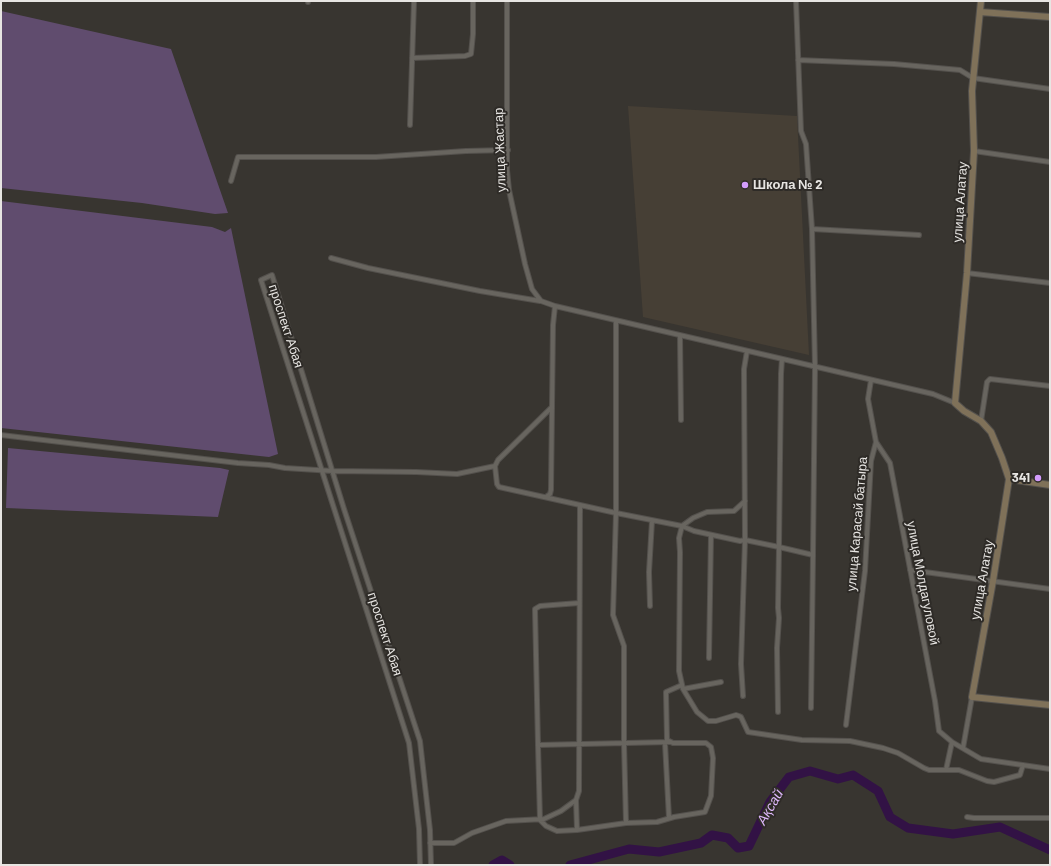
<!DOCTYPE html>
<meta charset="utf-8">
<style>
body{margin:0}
#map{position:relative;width:1051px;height:866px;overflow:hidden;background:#383530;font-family:Barlow,sans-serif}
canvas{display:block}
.frame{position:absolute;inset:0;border:2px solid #e7e5e2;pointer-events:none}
</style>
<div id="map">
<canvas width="1051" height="866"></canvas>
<div class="frame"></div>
</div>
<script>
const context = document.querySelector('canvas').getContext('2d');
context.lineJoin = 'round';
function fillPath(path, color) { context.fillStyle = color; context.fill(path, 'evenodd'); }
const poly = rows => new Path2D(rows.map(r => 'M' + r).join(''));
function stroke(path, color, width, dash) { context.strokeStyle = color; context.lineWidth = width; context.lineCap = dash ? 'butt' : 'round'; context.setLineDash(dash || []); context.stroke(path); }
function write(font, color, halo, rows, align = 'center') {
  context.font = font + ' Barlow,sans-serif'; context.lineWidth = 4; context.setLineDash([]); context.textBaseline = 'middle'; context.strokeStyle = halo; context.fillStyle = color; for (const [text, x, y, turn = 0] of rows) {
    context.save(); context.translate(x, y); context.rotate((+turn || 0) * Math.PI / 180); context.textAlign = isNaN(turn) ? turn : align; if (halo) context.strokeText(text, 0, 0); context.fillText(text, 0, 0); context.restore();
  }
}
fillPath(poly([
 [628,106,797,116,809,355,643,317]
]), '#463f35');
fillPath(poly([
 [1,11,171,49,228,213,215,214,142,203,1,188],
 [1,201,212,227,225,232,231,228,278,454,269,457,1,428],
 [8,448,220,468,229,470,218,517,6,508]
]), '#604c6e');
stroke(poly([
 [493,865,502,860,510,865],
 [570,865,629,849,659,852,701,843,712,835,728,838,738,848,749,846,770,802,789,777,810,771,838,779,853,775,878,791,890,817,908,828,953,834,1000,827,1050,850]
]), '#321245', 9);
const street = poly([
 [507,1,507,170,509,190,525,264,532,289,541,301,555,306,933,394,955,403],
 [796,1,801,131,806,144,812,229,815,367,813,555],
 [308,2,308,1],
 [412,58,465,56,471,54,473,34,473,1],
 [798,60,894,64,960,70,973,78,1050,89],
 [410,125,414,1],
 [974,151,1050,162],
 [231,181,238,157,376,157,466,151,508,150],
 [812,229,919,235],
 [331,258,368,268,480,291,540,301],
 [967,273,1050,283],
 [555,306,553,325,552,407,498,460,495,466,497,484,499,487,580,505],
 [680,335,681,420],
 [782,359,781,374,779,547,813,555,811,708],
 [981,421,987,382,990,379,1050,386],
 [1,435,238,463,269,465,285,468,333,471,416,472,457,474,495,466],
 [876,442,890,463,935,701,939,731,952,742,981,759,1050,769],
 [546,497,550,494,551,490,552,407],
 [745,501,734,511,707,512,693,518,682,526,679,538,680,552,679,671,683,689,697,712,708,721,716,721,736,715,739,716,741,717,748,732,802,740,850,741,883,748,898,753,924,768,929,770,946,770],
 [910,570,1050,589],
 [650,606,649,572,652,521],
 [709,658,711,535],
 [683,689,721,682],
 [743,696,741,664,745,540,744,369,747,351],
 [846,725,865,571,871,461,876,442,868,399,871,380],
 [670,742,538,745,540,820,546,826,557,831,577,830,626,823,657,822,674,817,705,812,711,796,713,758,711,747,706,743,673,743,667,740,666,692,682,685],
 [952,742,946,770,959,770,987,781,994,782,1020,775,1023,765],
 [665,743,669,818],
 [538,745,535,609,540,606,579,603],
 [963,748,972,697],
 [576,800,577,830],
 [967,817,974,818,1050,818],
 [626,823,624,743,624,646,613,615,616,513,682,526,694,531,740,541,745,540,779,547,778,608,779,618,777,648,778,712],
 [430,843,454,843,472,833,506,821,544,819,561,811,576,800,579,791,580,505,616,513,616,321],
 [420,865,419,829,409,743,261,280,272,275,344,509,420,741,430,830,431,865]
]);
const secondary = poly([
 [981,1,972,91,974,151,967,273,955,403,964,411,981,421,991,432,1002,458,1009,479,993,581,972,697,1050,705],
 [980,12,1050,17],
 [1009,479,1050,485]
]);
stroke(street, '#54514d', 6);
stroke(secondary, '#54514d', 8);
stroke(street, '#68655f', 4);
stroke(secondary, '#7f7159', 6);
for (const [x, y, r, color] of [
 [745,185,4,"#d39cfc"],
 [1038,478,4,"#d39cfc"]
]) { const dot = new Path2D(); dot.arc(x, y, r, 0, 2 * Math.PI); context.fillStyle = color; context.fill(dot); stroke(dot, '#2e2b27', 1.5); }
write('13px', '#e7e5e2', '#2e2b27', [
 ["улица Жастар",500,150,-92],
 ["улица Алатау",960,202,-86],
 ["проспект Абая",286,326,72],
 ["улица Карасай батыра",857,524,-85],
 ["улица Алатау",982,580,-80],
 ["улица Молдагуловой",923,583,79],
 ["проспект Абая",385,634,72]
]);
write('bold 13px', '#e7e5e2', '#2e2b27', [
 ["Школа № 2",753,185],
 ["341",1030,478,"right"]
], 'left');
write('italic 14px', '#deb8fb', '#2e2b27', [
 ["Ақсай",770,807,-60]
]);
</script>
